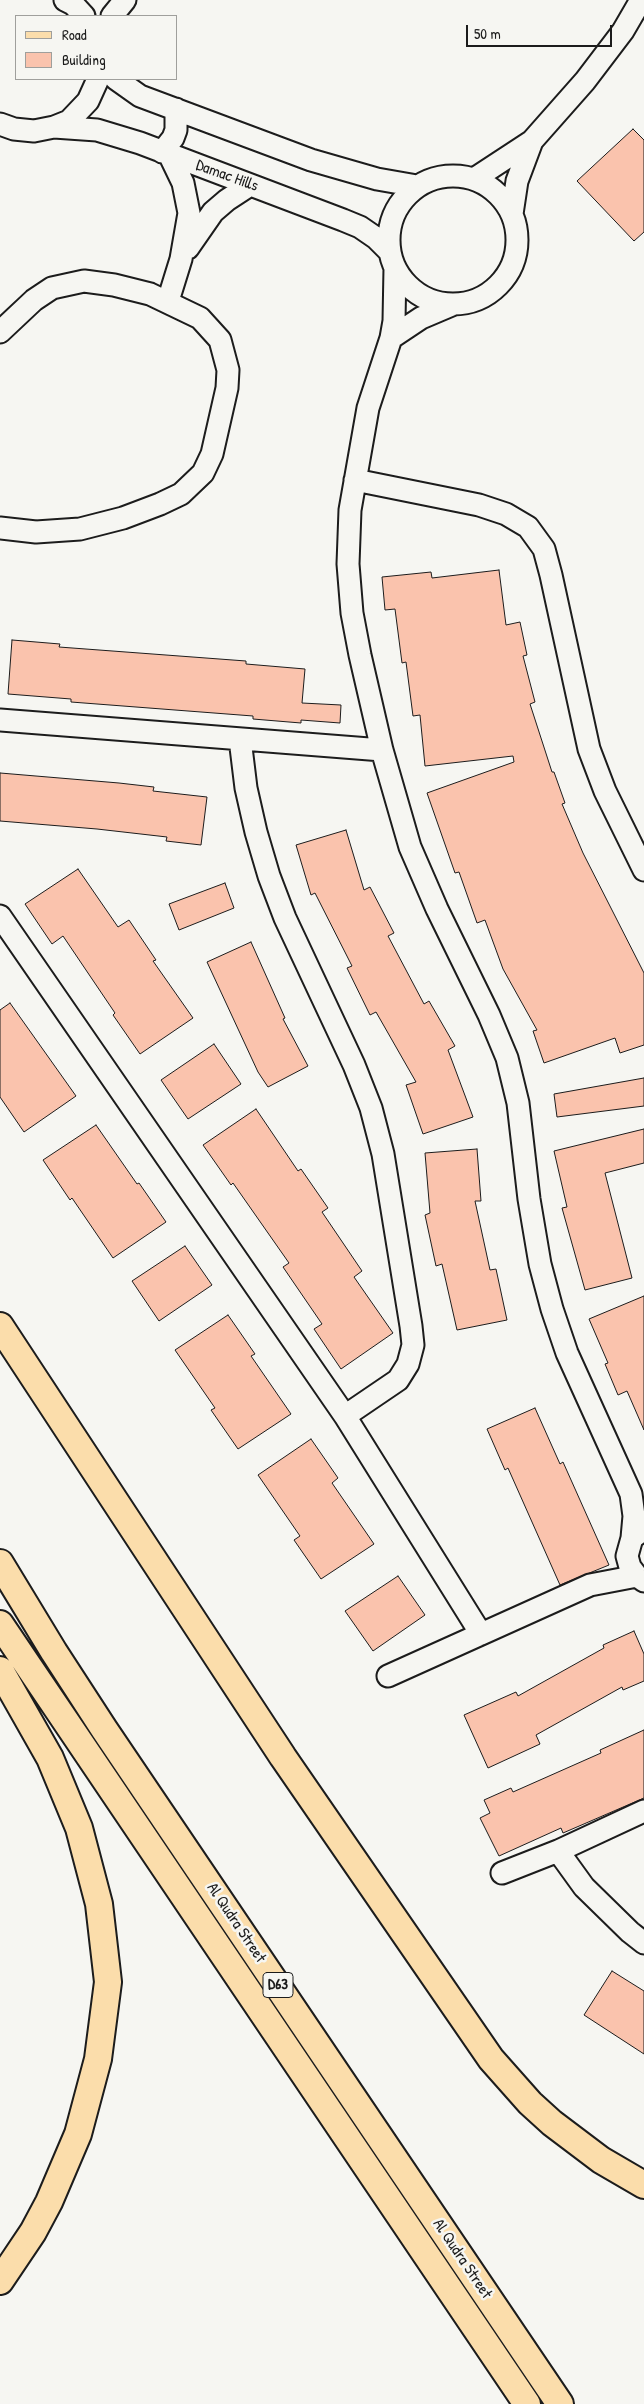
<!DOCTYPE html>
<style>
body{margin:0}
#map{position:relative;width:644px;height:2404px;overflow:hidden;background:#f6f6f2;font-family:"Patrick Hand",sans-serif}
canvas{display:block}
.legend{position:absolute;left:15px;top:15px;width:162px;height:65px;box-sizing:border-box;background:#f6f6f2;border:1px solid #9f9f9c;margin:0;padding:6px 9px;list-style:none;font-size:15px;color:#1c1c1c}
.legend li{display:flex;align-items:center;gap:10px;height:25px}
.legend b{width:25px;border:1px solid #9f9f9c}
.scale{position:absolute;left:466px;top:25px;width:146px;height:22px;box-sizing:border-box;border:2px solid #1c1c1c;border-top:0;padding-left:6px;font-size:15px;line-height:18px;white-space:nowrap;color:#1c1c1c;-webkit-text-stroke:4px #f6f6f2;paint-order:stroke}
</style>
<div id="map">
<canvas width="644" height="2404"></canvas>
<ul class="legend">
<li><b style="height:6px;background:#fbddab"></b>Road</li>
<li><b style="height:14px;background:#fac3ad"></b>Building</li>
</ul>
<div class="scale">50 m</div>
</div>
<script>
const context = document.querySelector('canvas').getContext('2d');
context.lineJoin = 'round';
function fillPath(path, color) { context.fillStyle = color; context.fill(path, 'evenodd'); }
const poly = rows => new Path2D(rows.map(r => 'M' + r).join(''));
function stroke(path, color, width, dash) { context.strokeStyle = color; context.lineWidth = width; context.lineCap = dash ? 'butt' : 'round'; context.setLineDash(dash || []); context.stroke(path); }
function write(font, color, halo, rows, align = 'center') {
  context.font = font + ' "Patrick Hand",sans-serif'; context.lineWidth = 5; context.setLineDash([]); context.textBaseline = 'middle'; context.strokeStyle = halo; context.fillStyle = color; for (const [text, x, y, turn = 0] of rows) {
    context.save(); context.translate(x, y); context.rotate((+turn || 0) * Math.PI / 180); context.textAlign = isNaN(turn) ? turn : align; if (halo) context.strokeText(text, 0, 0); context.fillText(text, 0, 0); context.restore();
  }
}
const building = poly([
 [633,129,644,140,644,232,634,241,577,181,633,129],
 [499,570,506,625,520,622,527,655,523,656,535,702,530,704,552,772,554,772,565,803,562,804,583,853,644,973,644,1045,620,1053,615,1038,544,1063,533,1031,537,1030,503,969,485,920,477,923,459,872,455,873,427,793,514,762,513,756,425,766,420,715,413,716,406,662,402,663,395,609,385,610,382,577,431,572,432,578,499,570],
 [12,640,60,644,59,647,246,661,246,664,305,669,302,703,341,705,340,723,301,720,301,723,253,719,253,716,71,702,71,699,8,694,12,640],
 [0,773,119,783,154,787,153,791,207,797,201,845,166,841,167,837,97,829,0,821,0,773],
 [346,830,364,890,370,887,394,933,388,936,424,1004,429,1001,455,1046,448,1050,473,1117,423,1134,406,1085,416,1082,376,1012,370,1015,347,968,352,966,315,893,311,895,296,845,346,830],
 [78,869,118,927,129,920,156,960,153,961,193,1018,140,1054,113,1015,115,1013,63,936,52,944,25,904,78,869],
 [225,883,234,908,179,930,169,904,225,883],
 [251,942,285,1018,283,1019,308,1066,268,1087,258,1072,207,962,251,942],
 [10,1003,76,1096,24,1132,0,1097,0,1010,10,1003],
 [214,1044,241,1084,188,1119,161,1080,214,1044],
 [644,1078,644,1106,557,1117,554,1094,644,1078],
 [256,1109,298,1171,301,1169,328,1208,322,1212,362,1271,354,1277,393,1333,341,1369,314,1329,322,1324,283,1267,289,1263,233,1183,231,1185,203,1145,256,1109],
 [96,1125,137,1184,139,1183,166,1222,113,1258,72,1198,70,1200,43,1160,96,1125],
 [644,1129,644,1163,605,1173,632,1278,585,1290,562,1208,567,1207,554,1151,644,1129],
 [477,1149,481,1201,475,1201,490,1270,496,1269,507,1320,457,1330,442,1264,436,1266,425,1215,430,1213,425,1153,477,1149],
 [185,1246,212,1285,159,1321,132,1281,185,1246],
 [644,1296,644,1430,627,1391,618,1395,605,1364,608,1363,589,1319,644,1296],
 [228,1315,255,1354,251,1356,291,1414,238,1449,211,1410,215,1408,175,1350,228,1315],
 [535,1408,560,1464,563,1462,609,1565,560,1585,508,1468,505,1470,487,1429,535,1408],
 [311,1439,338,1478,332,1483,374,1544,321,1579,294,1540,300,1536,258,1475,311,1439],
 [398,1576,425,1615,373,1651,345,1611,398,1576],
 [634,1631,644,1654,644,1681,623,1690,622,1687,536,1735,540,1744,488,1768,464,1715,516,1692,518,1696,604,1648,603,1645,634,1631],
 [644,1730,644,1798,563,1833,561,1828,499,1856,480,1818,490,1813,484,1800,511,1788,513,1792,601,1753,600,1750,644,1730],
 [612,1971,644,1991,644,2054,584,2015,612,1971]
]);
fillPath(building, '#fac3ad');
stroke(building, '#1c1c1c', 1);
const minor = poly([
 [65,0,73,4,84,16],
 [112,16,125,0],
 [116,79,140,96,311,160,377,179,417,186],
 [0,124,14,129,34,131,54,127,69,121,88,101,98,79],
 [54,127,97,130,140,143,343,220,360,227,376,238,389,251],
 [162,152,173,138,176,130,176,109],
 '389 240a64 64 0 1 1 128 0a64 64 0 1 1-128 0Z',
 [474,179,532,141,585,81,623,31,641,0],
 [512,214,517,181,532,141],
 [188,248,213,212,227,200,250,185],
 [395,268,394,321,391,338,368,408,350,510,348,564,352,613,360,655,382,750,410,847,437,909,489,1015,507,1058,518,1103,529,1199,540,1264,552,1309,567,1353,631,1494,634,1516,632,1538],
 [168,301,181,259,189,213,183,183,169,154],
 [0,332,34,300,52,288,84,281,114,285,150,294,200,318,220,340,228,370,227,388,212,454,203,473,181,494,160,504,123,518,80,529,36,532,0,528],
 [391,338,421,318,454,304],
 [355,480,479,505,506,514,528,527,544,549,551,575,589,749,605,791,644,870],
 [0,720,382,750],
 [240,739,246,788,256,832,269,876,285,918,354,1065,371,1108,383,1154,411,1326,413,1345,408,1364,398,1380,345,1416],
 [0,916,345,1416,481,1634],
 [643,1530,632,1538,627,1556,630,1567,637,1576,644,1581],
 [388,1676,590,1585,637,1576],
 [558,1851,584,1887,630,1932,644,1943],
 [502,1873,558,1851,644,1811]
]);
const major = poly([
 [0,1326,283,1757,491,2059,530,2103,552,2123,601,2160,644,2185],
 [0,1563,54,1652,104,1729,560,2404],
 [0,1624,527,2404],
 [0,1670,50,1758,79,1828,99,1904,108,1982,98,2059,78,2134,49,2202,33,2232,0,2281]
]);
stroke(minor, '#1c1c1c', 25);
stroke(major, '#1c1c1c', 30);
stroke(minor, '#f6f6f2', 21);
stroke(major, '#fbddab', 26);
for (const [x, y, w] of [
 [278,1985,30]
]) { const box = new Path2D(); box.roundRect(x - w / 2, y - 12.5, w, 25, 4); context.fillStyle = '#f6f6f2'; context.fill(box); stroke(box, '#1c1c1c', 1); }
write('bold 15px', '#1c1c1c', null, [
 ["D63",278,1985]
]);
write('16px', '#1c1c1c', '#f6f6f2', [
 ["Damac Hills",227,176,20],
 ["Al Qudra Street",236,1923,56],
 ["Al Qudra Street",462,2259,56]
]);
</script>
